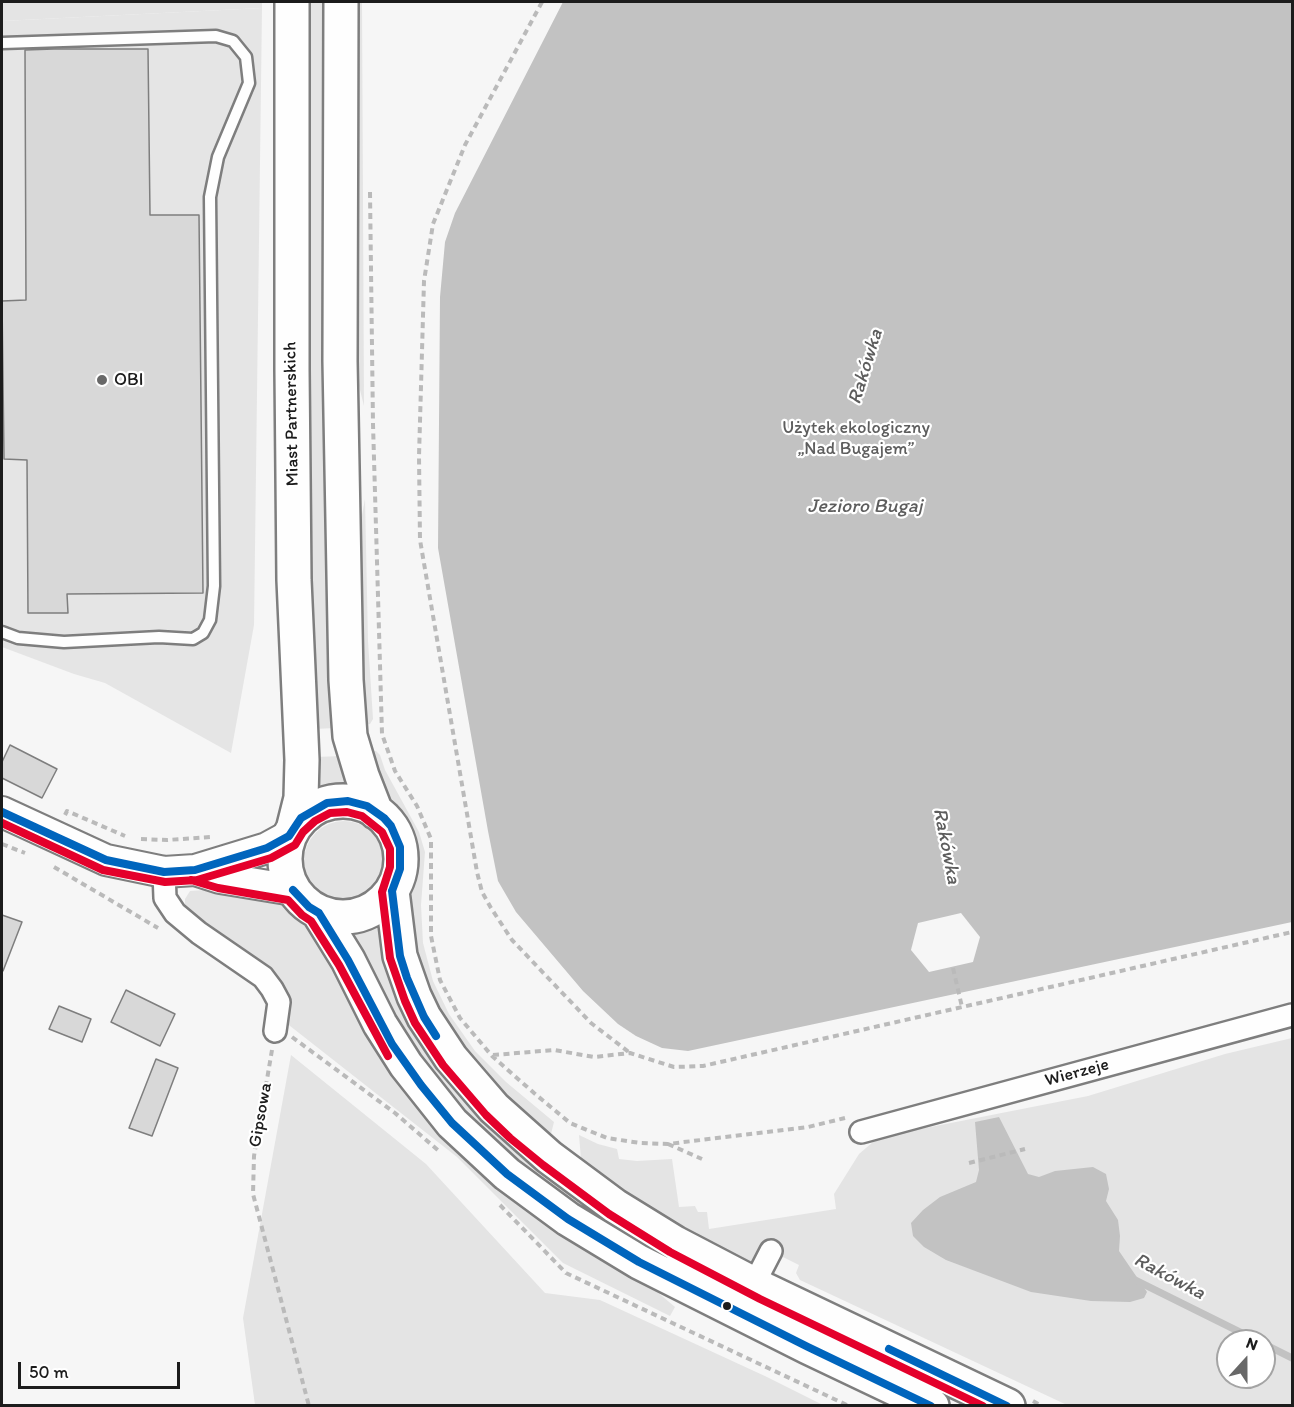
<!DOCTYPE html>
<meta charset="utf-8">
<style>
body{margin:0}
#map{position:relative;width:1294px;height:1407px;overflow:hidden;background:#f6f6f6;font-family:Itim,sans-serif}
canvas{display:block}
.frame{position:absolute;inset:0;border:3px solid #1c1c1c;pointer-events:none}
.north{position:absolute;left:1216px;top:1329px;width:60px;height:60px;box-sizing:border-box;background:#fff;border:2px solid #a4a4a4;border-radius:50%;rotate:21deg;font-size:16px;font-weight:700;line-height:24px;text-align:center;color:#1c1c1c}
.north::after{content:'';display:block;margin:auto;width:21px;height:27px;background:#686868;clip-path:polygon(50% 0,100% 100%,50% 72%,0 100%)}
.scale{position:absolute;left:18px;top:1362px;width:162px;height:27px;box-sizing:border-box;border:3px solid #1c1c1c;border-top:0;padding-left:8px;font-size:18px;line-height:21px;white-space:nowrap;color:#1c1c1c;-webkit-text-stroke:4px #fff;paint-order:stroke}
</style>
<div id="map">
<canvas width="1294" height="1407"></canvas>
<div class="frame"></div>
<div class="north">N</div>
<div class="scale">50 m</div>
</div>
<script>
const context = document.querySelector('canvas').getContext('2d');
context.lineJoin = 'round';
function fillPath(path, color) { context.fillStyle = color; context.fill(path, 'evenodd'); }
const poly = rows => new Path2D(rows.map(r => 'M' + r).join(''));
function stroke(path, color, width, dash) { context.strokeStyle = color; context.lineWidth = width; context.lineCap = dash ? 'butt' : 'round'; context.setLineDash(dash || []); context.stroke(path); }
function write(font, color, halo, rows, align = 'center') {
  context.font = font + ' Itim,sans-serif'; context.lineWidth = 4.5; context.setLineDash([]); context.textBaseline = 'middle'; context.strokeStyle = halo; context.fillStyle = color; for (const [text, x, y, turn = 0] of rows) {
    context.save(); context.translate(x, y); context.rotate((+turn || 0) * Math.PI / 180); context.textAlign = isNaN(turn) ? turn : align; if (halo) context.strokeText(text, 0, 0); context.fillText(text, 0, 0); context.restore();
  }
}
fillPath(poly([
 [262,8,254,625,231,753,105,683,74,674,2,647,2,21]
]), '#e5e5e5');
fillPath(poly([
 [2,2,262,2,262,8,2,21],
 [306,2,328,2,335,728,315,729,310,636],
 [354,2,362,2,364,406,355,370],
 [365,499,368,641,373,719,370,724,364,725,357,542],
 [376,751,380,755,385,770,419,832,425,852,421,905,423,943,433,981,449,1014,475,1051,506,1082,554,1122,551,1134,542,1134,454,1044,417,968,408,899,417,854,406,820,388,798,369,752],
 [342,756,350,785,316,789,316,757],
 '304 861a40 40 0 1 1 80 0a40 40 0 1 1-80 0Z',
 [205,890,276,900,305,922,320,937,388,1064,675,1307,670,1316,563,1263,457,1157,285,1022,290,1008,288,992,275,974,185,909,185,899,190,891],
 [383,923,467,1095,807,1326,621,1239,488,1141,412,1052,350,933],
 [1292,1038,1292,1405,1067,1405,800,1280,796,1273,799,1265,771,1251,760,1247,752,1261,746,1264,702,1245,583,1165,581,1159,579,1135,598,1144,617,1149,619,1159,637,1161,672,1159,679,1207,695,1206,698,1212,707,1212,709,1229,836,1209,834,1194,859,1154,873,1142,905,1132,1088,1096,1225,1054],
 [1228,1341,1264,1341,1264,1377,1228,1377],
 [291,1055,426,1164,545,1293,600,1300,767,1377,823,1405,255,1405,243,1318]
]), '#e4e4e4');
fillPath(poly([
 [563,2,1292,2,1292,922,688,1051,662,1048,636,1036,618,1024,583,991,516,912,498,881,488,831,438,548,440,297,445,242,455,213],
 [999,1117,1028,1174,1039,1177,1055,1171,1093,1167,1106,1174,1109,1189,1106,1201,1118,1220,1120,1236,1119,1251,1147,1292,1144,1298,1130,1302,1091,1301,1031,1292,946,1260,924,1247,913,1236,911,1223,923,1210,940,1197,976,1182,979,1170,975,1122]
]), '#c2c2c2');
fillPath(poly([
 [961,913,980,937,973,962,929,972,911,950,918,923]
]), '#f6f6f6');
stroke(poly([
 [1133,1279,1258,1341],
 [1264,1344,1292,1358]
]), '#c2c2c2', 7);
const building = poly([
 [54,49,148,49,150,215,199,215,203,593,67,594,68,613,28,613,27,460,4,459,2,301,26,300,25,50,54,49],
 [10,745,57,769,42,798,2,778,2,762,10,745],
 [2,915,22,922,3,971,2,971,2,915],
 [126,990,175,1014,160,1046,111,1022,126,990],
 [59,1006,91,1019,82,1042,49,1029,59,1006],
 [156,1059,178,1068,152,1136,129,1128,156,1059]
]);
fillPath(building, '#d8d8d8');
stroke(building, '#7e7e7e', 1.5);
const service = poly([
 [2,43,216,36,233,41,246,57,249,83,218,157,210,197,214,586,210,620,203,633,193,639,159,637,64,642,18,638,2,632]
]);
const minor = poly([
 [164,872,165,898,175,913,199,933,263,977,272,989,279,1002,275,1031],
 [861,1132,1292,1015],
 [754,1284,771,1251]
]);
const secondary = poly([
 [2,812,106,860,164,872,195,870,267,848,289,836],
 [195,870,220,878,293,890]
]);
const primary = poly([
 [292,2,292,370,294,580,302,760,301,798,294,826],
 [341,2,340,361,346,680,350,736,362,776,376,812],
 '285 859a58 58 0 1 1 116 0a58 58 0 1 1-116 0Z',
 [392,891,400,956,414,996,424,1017,451,1058,469,1079,494,1108,549,1157,615,1206,675,1243,765,1290,1008,1406],
 [319,913,348,960,380,1024,406,1065,452,1123,507,1174,568,1219,639,1262,808,1347,932,1406]
]);
stroke(service, '#7e7e7e', 15);
stroke(minor, '#7e7e7e', 26);
stroke(secondary, '#7e7e7e', 34);
stroke(primary, '#7e7e7e', 38);
stroke(poly([
 [542,2,465,145,433,224,424,281,419,456,420,540,477,872,482,892,491,908,512,940,591,1023,630,1053],
 [370,192,373,424,382,734,395,771,417,806,431,839,431,936,440,980,460,1018,492,1056,534,1093,570,1123,607,1138,640,1143,668,1144,808,1127,845,1118],
 [65,815,67,811,125,836],
 [141,839,167,840,211,837],
 [2,844,25,853],
 [54,867,158,928],
 [953,968,962,1007],
 [292,1037,395,1113,440,1152],
 [272,1050,254,1156,253,1194,309,1406],
 [493,1055,554,1050,594,1057,630,1053,674,1067,703,1066,1292,932],
 [668,1144,702,1159],
 [969,1163,1025,1149],
 [500,1205,566,1273,849,1406],
 [1033,1401,1042,1406]
]), '#bababa', 4, [6, 4.5]);
stroke(service, '#fefefe', 10);
stroke(minor, '#fefefe', 21);
stroke(secondary, '#fefefe', 30);
stroke(primary, '#fefefe', 33);
stroke(poly([
 [2,812,106,860,164,872,195,870,267,848,289,836],
 [289,836,301,818,327,803,348,801,367,806,384,818,391,826,400,847,400,869,392,891],
 [293,890,309,907,319,913,348,960,392,1044,421,1085,452,1123,507,1174,568,1219,639,1262,808,1347,931,1406],
 [392,891,400,956,407,978,424,1017,436,1036],
 [889,1349,1007,1406]
]), '#0065bd', 8);
stroke(poly([
 [2,823,103,870,165,882,197,880,271,858,295,845,303,832,315,821,330,813,347,812,362,816,382,832,390,849,390,867,382,892,390,958,405,1001,415,1023,443,1065,486,1115,510,1138,543,1165,609,1214,670,1252,760,1299,983,1406],
 [191,880,218,888,288,900,302,915,311,921,339,965,388,1056]
]), '#e4002b', 8);
for (const [x, y, r, color] of [
 [102,380,6,"#686868"],
 [727,1306,5,"#1c1c1c"]
]) { const dot = new Path2D(); dot.arc(x, y, r, 0, 2 * Math.PI); context.fillStyle = color; context.fill(dot); stroke(dot, '#fff', 2); }
write('18px', '#1c1c1c', '#fff', [
 ["OBI",114,380]
], 'left');
write('18px', '#1c1c1c', '#fff', [
 ["Miast Partnerskich",292,414,-91],
 ["Wierzeje",1077,1073,-15],
 ["Gipsowa",261,1115,-80]
]);
write('18px', '#5d5d5d', '#fff', [
 ["Użytek ekologiczny",856,428],
 ["„Nad Bugajem”",856,449]
]);
write('italic 20px', '#5d5d5d', '#fff', [
 ["Rakówka",866,367,-73],
 ["Jezioro Bugaj",865,507],
 ["Rakówka",946,846,79],
 ["Rakówka",1169,1277,28]
]);
</script>
